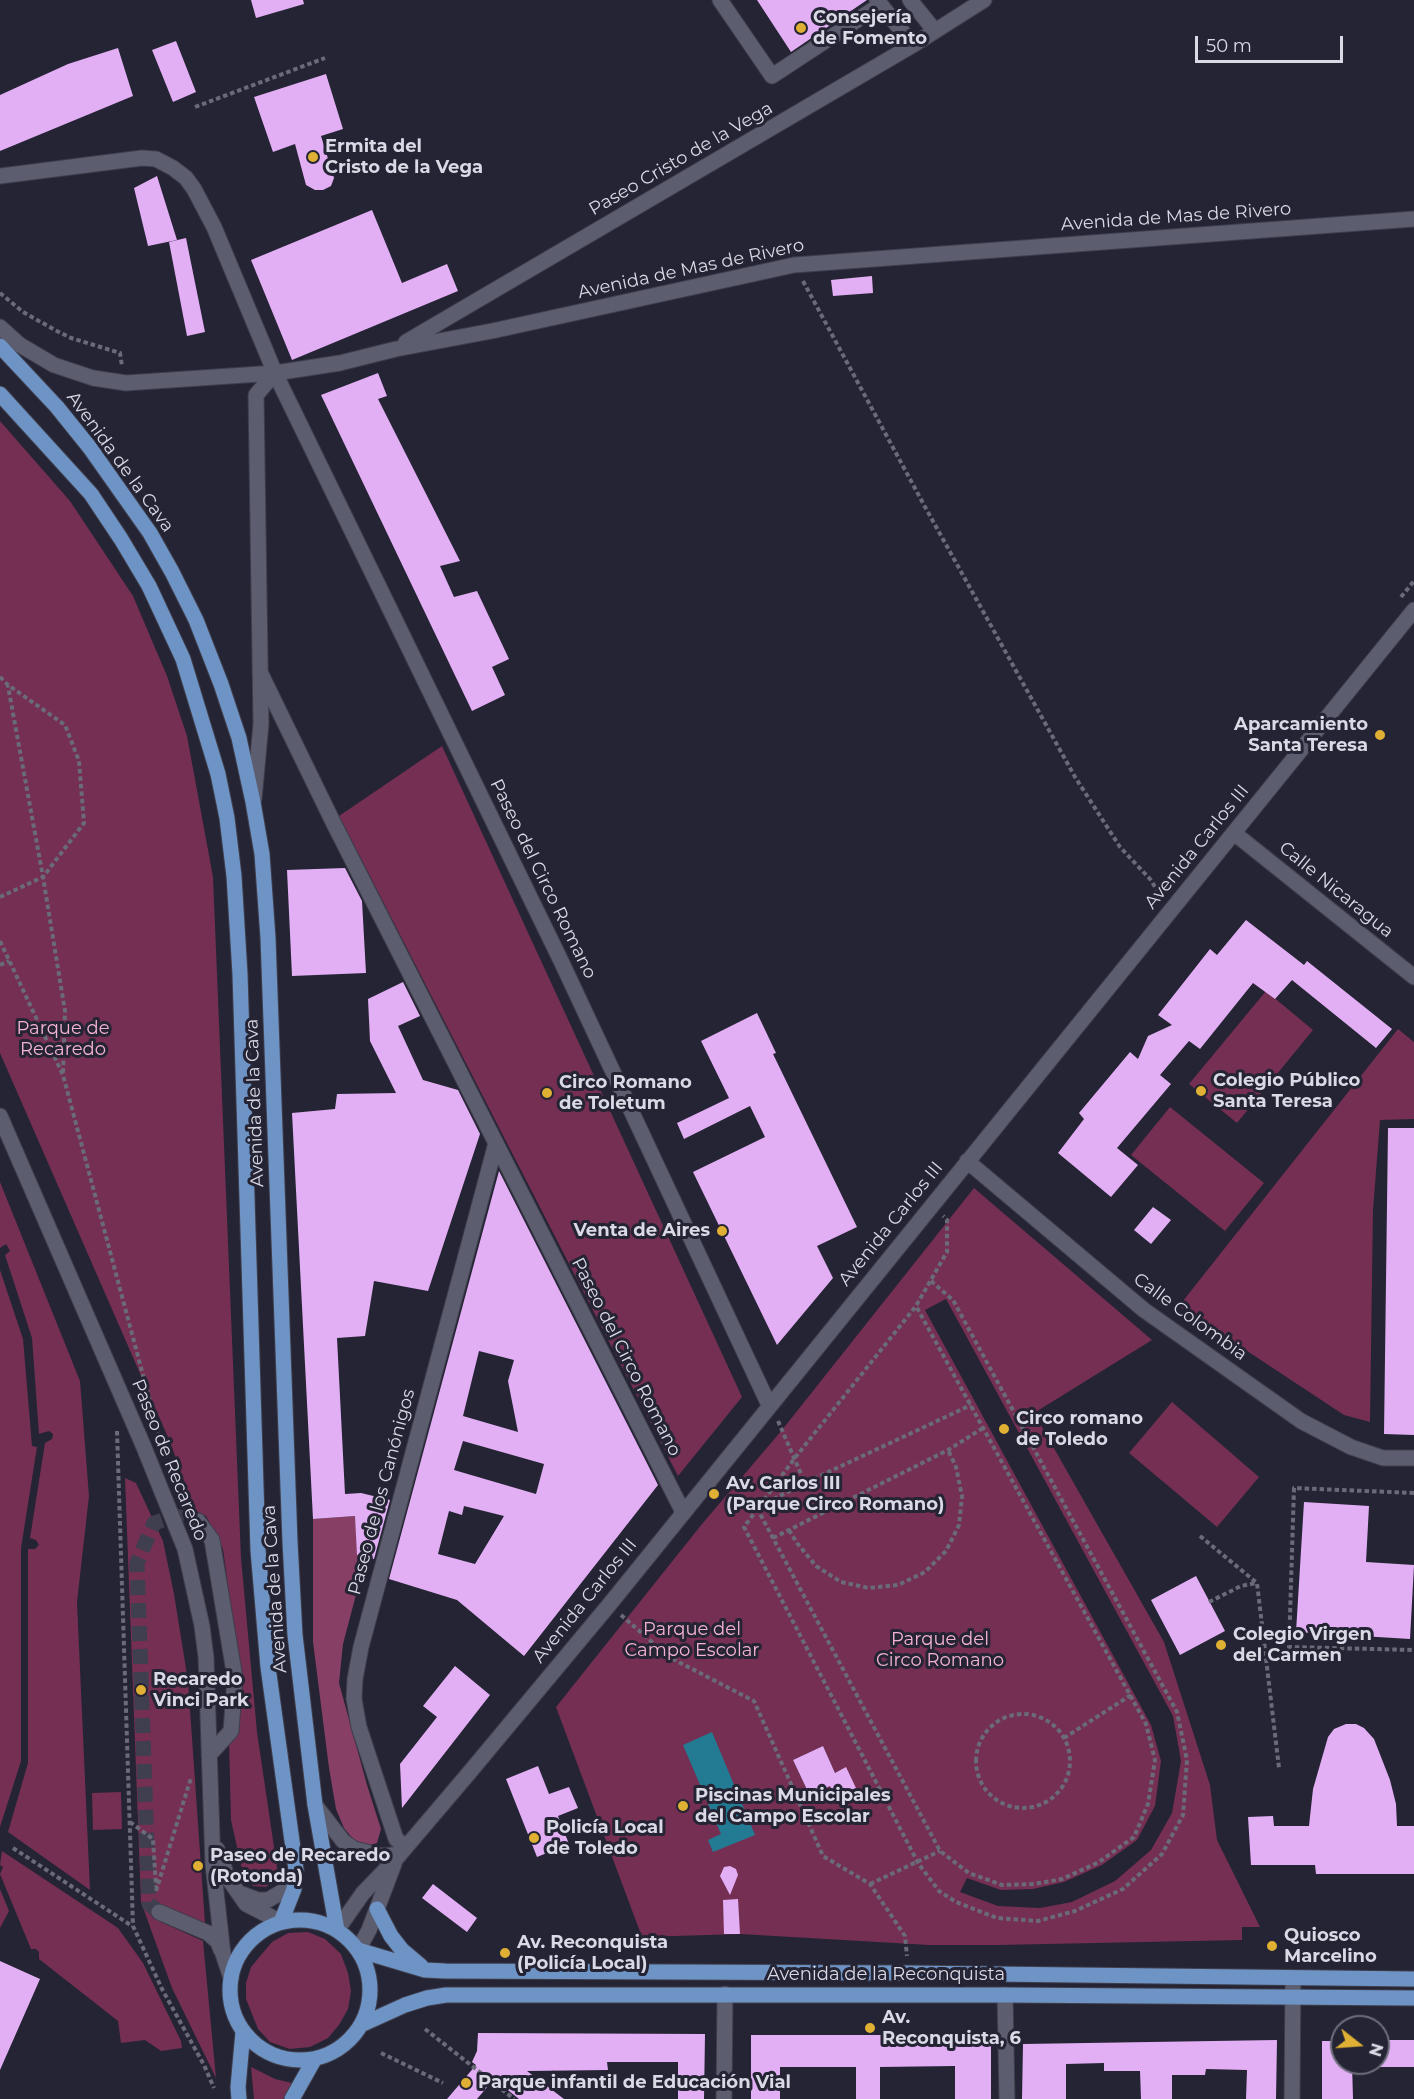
<!DOCTYPE html>
<meta charset="utf-8">
<style>
body{margin:0}
#map{position:relative;width:1414px;height:2099px;overflow:hidden;background:#242434;font-family:Montserrat,sans-serif}
canvas{display:block}
.north{position:absolute;left:1330px;top:2015px;width:60px;height:60px;box-sizing:border-box;background:#242434;border:2px solid #6d6d7b;border-radius:50%;rotate:107deg;font-size:16px;font-weight:700;line-height:24px;text-align:center;color:#dadae6}
.north::after{content:'';display:block;margin:auto;width:21px;height:27px;background:#dfb034;clip-path:polygon(50% 0,100% 100%,50% 72%,0 100%)}
.scale{position:absolute;left:1195px;top:36px;width:148px;height:27px;box-sizing:border-box;border:3px solid #dadae6;border-top:0;padding-left:8px;font-size:18px;line-height:21px;white-space:nowrap;color:#dadae6;-webkit-text-stroke:4px #242434;paint-order:stroke}
</style>
<div id="map">
<canvas width="1414" height="2099"></canvas>
<div class="north">N</div>
<div class="scale">50 m</div>
</div>
<script>
const context = document.querySelector('canvas').getContext('2d');
context.lineJoin = 'round';
function fillPath(path, color) { context.fillStyle = color; context.fill(path, 'evenodd'); }
const poly = rows => new Path2D(rows.map(r => 'M' + r).join(''));
function stroke(path, color, width, dash) { context.strokeStyle = color; context.lineWidth = width; context.lineCap = dash ? 'butt' : 'round'; context.setLineDash(dash || []); context.stroke(path); }
function write(font, color, halo, rows, align = 'center') {
  context.font = font + ' Montserrat,sans-serif'; context.lineWidth = 6; context.setLineDash([]); context.textBaseline = 'middle'; context.strokeStyle = halo; context.fillStyle = color; for (const [text, x, y, turn = 0] of rows) {
    context.save(); context.translate(x, y); context.rotate((+turn || 0) * Math.PI / 180); context.textAlign = isNaN(turn) ? turn : align; if (halo) context.strokeText(text, 0, 0); context.fillText(text, 0, 0); context.restore();
  }
}
fillPath(poly([
 [0,421,70,501,133,596,167,676,187,736,213,877,241,1558,257,1732,278,1874,276,1879,266,1887,253,1886,243,1874,231,1820,229,1741,241,1683,223,1549,206,1516,195,1511,170,1442,0,1053],
 [442,746,742,1397,678,1476,339,816],
 [1266,991,1313,1030,1237,1123,1189,1084],
 [1398,1029,1414,1042,1414,1119,1380,1120,1373,1210,1370,1422,1344,1415,1179,1306],
 [1170,1107,1264,1183,1225,1231,1131,1155],
 [0,1182,80,1381,89,1496,77,1602,90,1890,8,1832,28,1763,28,1549,35,1549,39,1545,36,1540,30,1538,45,1443,52,1439,53,1434,49,1431,39,1434,32,1338,5,1255,10,1251,6,1244,0,1248],
 [974,1188,1152,1340,1034,1413,1164,1642,1210,1785,1217,1840,1260,1927,1242,1927,1242,1940,998,1945,929,1945,740,1934,642,1937,556,1707,702,1524,782,1430],
 [946,1299,1173,1716,1181,1761,1172,1813,1151,1850,1115,1881,1072,1902,1040,1908,998,1906,960,1892,967,1878,1001,1890,1033,1889,1064,1882,1102,1865,1137,1840,1155,1806,1161,1761,1151,1725,925,1310],
 [823,1746,835,1773,846,1768,855,1787,835,1797,830,1786,810,1796,793,1760],
 [0,1270,23,1339,32,1446,37,1447,21,1548,21,1761,0,1827],
 [1172,1402,1259,1477,1217,1527,1129,1453],
 [125,1478,136,1483,163,1541,174,1594,188,1681,205,1923,159,1904,159,1921,203,1941,216,2078,172,1988,141,1902],
 [121,1792,122,1829,93,1830,92,1793],
 [2,1851,118,1928,143,1963,181,2041,182,2048,161,2051,145,2040,121,2043,118,2021,39,1959,39,1952,36,1949,31,1949,0,1874,3,1867,0,1865],
 [0,1889,9,1911,0,1928],
 [308,1932,325,1939,341,1954,348,1973,351,1991,348,2009,339,2025,328,2038,310,2047,290,2049,270,2042,258,2029,246,1999,246,1983,251,1967,272,1942,288,1933],
 [251,2067,275,2079,292,2083,283,2099,254,2099]
]), '#742f53');
fillPath(poly([
 [355,1516,366,1557,343,1644,339,1683,367,1785,381,1829,377,1843,367,1846,353,1839,344,1828,336,1809,329,1768,313,1642,313,1519]
]), '#883f65');
fillPath(poly([
 [712,1732,755,1835,713,1852,708,1840,721,1834,683,1745]
]), '#237b93');
fillPath(poly([
 [251,0,303,0,304,4,256,18],
 [757,0,867,0,791,52],
 [176,41,196,92,173,102,152,50],
 [118,48,133,96,0,151,0,95,68,64],
 [326,74,343,129,321,136,334,178,331,186,323,190,315,190,306,185,295,144,273,152,254,97],
 [157,176,177,240,148,246,134,188],
 [372,210,402,283,447,264,458,291,292,360,251,260],
 [186,238,205,332,187,336,169,242],
 [872,276,873,293,833,296,831,280],
 [378,373,387,396,378,399,460,561,440,566,454,597,477,591,509,659,492,667,505,695,472,711,321,395],
 [345,868,362,901,366,973,292,976,287,870],
 [1246,920,1304,965,1307,961,1392,1029,1376,1048,1292,980,1275,999,1253,983,1200,1049,1189,1041,1160,1075,1171,1084,1117,1148,1138,1165,1111,1197,1058,1153,1084,1119,1079,1113,1130,1052,1138,1059,1148,1036,1172,1025,1158,1015,1210,949,1217,955],
 [403,982,420,1016,398,1026,423,1080,458,1090,480,1134,428,1291,374,1281,365,1336,337,1338,345,1494,361,1493,390,1500,374,1559,357,1555,355,1516,313,1519,292,1113,335,1109,337,1094,396,1093,370,1041,368,999],
 [757,1013,776,1053,773,1054,857,1227,817,1246,833,1278,777,1345,693,1172,765,1137,750,1106,684,1139,677,1123,729,1098,701,1041],
 [1388,1128,1414,1128,1414,1435,1384,1434],
 [499,1171,658,1485,524,1656,457,1600,389,1579],
 [479,1351,514,1360,508,1381,518,1432,463,1416],
 [463,1441,544,1464,536,1494,454,1470],
 [464,1506,504,1516,475,1564,438,1554,449,1511,462,1515],
 [1153,1207,1171,1220,1151,1244,1134,1230],
 [1304,1502,1369,1506,1366,1562,1414,1565,1410,1639,1296,1632],
 [1196,1576,1225,1631,1180,1655,1151,1600],
 [455,1666,490,1695,402,1808,400,1764,437,1717,423,1706],
 [1346,1724,1356,1724,1364,1728,1374,1739,1390,1780,1396,1804,1397,1826,1414,1826,1414,1874,1316,1874,1315,1865,1251,1865,1248,1817,1273,1816,1274,1826,1309,1826,1313,1789,1328,1737,1334,1729],
 [823,1746,835,1773,846,1767,856,1788,835,1797,830,1786,810,1796,793,1760],
 [538,1766,549,1794,569,1787,578,1808,558,1816,569,1844,537,1857,506,1779],
 [730,1866,736,1869,738,1875,730,1895,720,1876,724,1867],
 [433,1884,477,1918,467,1932,422,1898],
 [738,1899,740,1934,724,1934,723,1900],
 [0,1961,40,1979,0,2070],
 [478,2033,705,2034,704,2099,678,2099,678,2062,607,2062,608,2070,527,2071,564,2099,519,2099,494,2079,477,2099,447,2099,476,2065,472,2062,477,2051],
 [751,2035,991,2035,991,2099,955,2099,955,2066,880,2067,880,2099,856,2099,856,2067,780,2067,780,2099,751,2099],
 [1277,2040,1276,2099,1246,2099,1247,2070,1206,2069,1205,2075,1172,2075,1172,2099,1141,2099,1140,2071,1104,2071,1104,2063,1066,2064,1066,2099,1022,2099,1023,2044],
 [1378,2040,1414,2040,1414,2067,1378,2067],
 [1322,2041,1342,2041,1342,2063,1352,2063,1353,2099,1322,2099]
]), '#e3aff4');
stroke(poly([
 [159,1912,149,1904,137,1563,154,1523,175,1516,198,1521]
]), '#3f3f4f', 15, [15, 8]);
const minor = poly([
 [720,0,772,76,880,5],
 [877,0,913,45],
 [910,0,935,31],
 [0,176,142,158,156,159,173,168,186,178,194,189,214,227,275,373,562,963,769,1405],
 [0,327,20,345,54,365,93,378,126,383,275,373,340,363,396,349,492,331,794,265,1414,219],
 [406,342,913,45,984,0],
 [260,672,333,822,683,1512],
 [254,799,261,724,256,395,275,373],
 [1234,833,1414,977],
 [0,1116,143,1445,185,1549,202,1626,206,1657,213,1865,223,1954,231,1978],
 [967,1161,1144,1310,1301,1421,1351,1447,1383,1458,1414,1458],
 [198,1521,212,1540,235,1678,231,1731,209,1755],
 [315,1805,343,1841,354,1849,383,1856,400,1854],
 [406,1847,396,1839,359,1727,354,1699,355,1679,361,1647,496,1143],
 [217,1849,228,1878,246,1904,281,1922],
 [242,1894,258,1900,268,1900,285,1890,296,1870],
 [159,1912,208,1933,218,1942,221,1950],
 [337,1930,363,1893,395,1860,469,1773,609,1605,1414,610],
 [358,1950,369,1930,394,1864],
 [1005,1995,1007,2099],
 [724,2099,725,1994],
 [1292,2099,1293,1978]
]);
const major = poly([
 [0,346,57,407,90,448,150,533,172,572,196,620,221,684,239,738,253,802,262,854,268,938,290,1542,295,1635,315,1805,337,1930],
 [0,394,91,494,121,539,149,586,183,659,218,774,227,818,234,876,240,974,258,1550,268,1667,296,1870,294,1889,281,1922],
 [377,1909,391,1936,402,1950,421,1966],
 '230 1990a70 70 0 1 1 140 0a70 70 0 1 1-140 0Z',
 [358,1950,425,1970,445,1971,906,1973,1414,1979],
 [363,2024,405,2005,427,1998,446,1995,1005,1995,1414,1998],
 [239,2099,238,2087,243,2032],
 [292,2099,314,2060]
]);
stroke(minor, '#3f3e4c', 17);
stroke(major, '#3f3e4c', 17);
stroke(poly([
 [195,107,325,58],
 [803,281,924,505,1075,777,1120,847,1150,879,1162,898],
 [0,293,23,312,55,330,71,338,120,353,122,366],
 [1401,597,1414,581],
 [0,677,8,685,65,725,79,761,84,823,43,877,65,1011,63,1074],
 [0,897,43,877,8,686],
 [0,941,63,1075,160,1439],
 [0,965,9,961],
 [931,1281,953,1300,1177,1712,1187,1760,1183,1815,1162,1854,1123,1889,1075,1911,1038,1921,997,1918,956,1902,939,1891,918,1863,744,1527,794,1459,916,1306,947,1252,947,1220,943,1216],
 [778,1421,805,1483],
 [117,1431,133,1926,162,1989,204,2065,214,2088],
 [1414,1493,1294,1488,1289,1647,1414,1650],
 [760,1506,805,1483,971,1405],
 [757,1508,940,1851,969,1873,1002,1885,1034,1884,1062,1879,1099,1862,1134,1837,1148,1804,1155,1760,1146,1724,916,1306],
 [789,1530,797,1543,816,1566,841,1582,869,1588,898,1585,925,1572,946,1551,959,1525,962,1496,956,1467,948,1450],
 [1200,1536,1257,1583,1279,1768],
 [773,1538,948,1450,983,1428],
 [1209,1602,1241,1586,1256,1583],
 [621,1615,669,1657,754,1701,823,1856,870,1884,905,1936,907,1956],
 '976 1761a47 47 0 1 1 94 0a47 47 0 1 1-94 0Z',
 [1064,1738,1131,1695],
 [130,1822,153,1839,156,1887],
 [13,1848,132,1926],
 [870,1884,940,1851],
 [156,1891,190,1781,194,1779],
 [425,2029,514,2099],
 [381,2053,443,2083]
]), '#6a6a78', 4, [4.5, 3]);
stroke(minor, '#5d5d70', 15);
stroke(major, '#6e93c5', 15);
for (const [x, y, r, color] of [
 [801,28,6,"#dfb034"],
 [313,157,6,"#dfb034"],
 [1380,735,6,"#dfb034"],
 [1201,1091,6,"#dfb034"],
 [547,1093,6,"#dfb034"],
 [722,1231,6,"#dfb034"],
 [1004,1429,6,"#dfb034"],
 [714,1494,6,"#dfb034"],
 [1221,1645,6,"#dfb034"],
 [141,1690,6,"#dfb034"],
 [683,1806,6,"#dfb034"],
 [534,1838,6,"#dfb034"],
 [198,1866,6,"#dfb034"],
 [1272,1946,6,"#dfb034"],
 [505,1953,6,"#dfb034"],
 [870,2028,6,"#dfb034"],
 [466,2083,6,"#dfb034"]
]) { const dot = new Path2D(); dot.arc(x, y, r, 0, 2 * Math.PI); context.fillStyle = color; context.fill(dot); stroke(dot, '#242434', 2); }
write('bold 18px', '#dadae6', '#242434', [
 ["Consejería",813,18],
 ["de Fomento",813,39],
 ["Ermita del",325,147],
 ["Cristo de la Vega",325,168],
 ["Aparcamiento",1368,725,"right"],
 ["Santa Teresa",1368,746,"right"],
 ["Colegio Público",1213,1081],
 ["Santa Teresa",1213,1102],
 ["Circo Romano",559,1083],
 ["de Toletum",559,1104],
 ["Venta de Aires",710,1231,"right"],
 ["Circo romano",1016,1419],
 ["de Toledo",1016,1440],
 ["Av. Carlos III",726,1484],
 ["(Parque Circo Romano)",726,1505],
 ["Colegio Virgen",1233,1635],
 ["del Carmen",1233,1656],
 ["Recaredo",153,1680],
 ["Vinci Park",153,1701],
 ["Piscinas Municipales",695,1796],
 ["del Campo Escolar",695,1817],
 ["Policía Local",546,1828],
 ["de Toledo",546,1849],
 ["Paseo de Recaredo",210,1856],
 ["(Rotonda)",210,1877],
 ["Quiosco",1284,1936],
 ["Marcelino",1284,1957],
 ["Av. Reconquista",517,1943],
 ["(Policía Local)",517,1964],
 ["Av.",882,2018],
 ["Reconquista, 6",882,2039],
 ["Parque infantil de Educación Vial",478,2083]
], 'left');
write('18px', '#dadae6', '#242434', [
 ["Paseo Cristo de la Vega",681,159,-30],
 ["Avenida de Mas de Rivero",1176,217,-4],
 ["Avenida de Mas de Rivero",691,269,-12],
 ["Avenida de la Cava",120,462,54],
 ["Avenida Carlos III",1197,847,-51],
 ["Paseo del Circo Romano",543,879,64],
 ["Calle Nicaragua",1336,890,39],
 ["Avenida de la Cava",255,1103,-92],
 ["Avenida Carlos III",891,1224,-51],
 ["Calle Colombia",1190,1317,36],
 ["Paseo del Circo Romano",626,1357,63],
 ["Paseo de Recaredo",169,1460,68],
 ["Paseo de los Canónigos",382,1492,-75],
 ["Avenida de la Cava",275,1589,-94],
 ["Avenida Carlos III",585,1601,-51],
 ["Avenida de la Reconquista",886,1975]
]);
write('18px', '#f4b3d1', '#242434', [
 ["Parque de",63,1029],
 ["Recaredo",63,1050],
 ["Parque del",692,1630],
 ["Campo Escolar",692,1651],
 ["Parque del",940,1640],
 ["Circo Romano",940,1661]
]);
</script>
